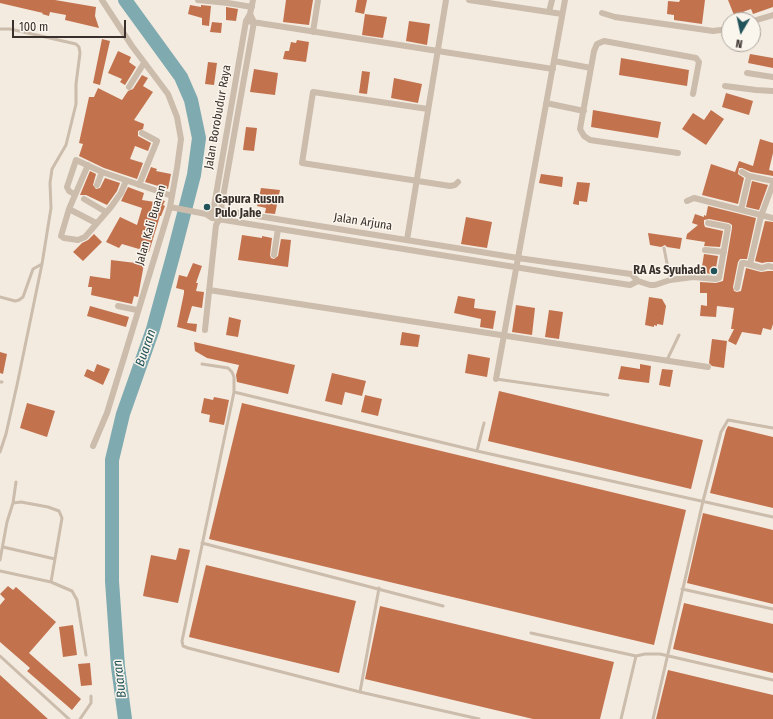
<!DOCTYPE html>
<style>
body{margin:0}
#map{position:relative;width:773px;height:719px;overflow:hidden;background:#f3ebe0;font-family:"Fira Sans Condensed",sans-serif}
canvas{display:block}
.north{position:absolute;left:721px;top:12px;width:40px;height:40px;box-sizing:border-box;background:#faf5ed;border:1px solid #ada69f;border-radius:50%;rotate:189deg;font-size:11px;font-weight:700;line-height:16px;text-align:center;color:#39302b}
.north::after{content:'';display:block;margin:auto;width:14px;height:18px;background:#21535a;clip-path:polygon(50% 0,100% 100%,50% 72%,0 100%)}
.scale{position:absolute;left:12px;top:20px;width:114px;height:18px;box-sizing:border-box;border:2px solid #39302b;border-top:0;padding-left:5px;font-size:12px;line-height:14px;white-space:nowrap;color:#39302b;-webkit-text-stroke:3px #faf5ed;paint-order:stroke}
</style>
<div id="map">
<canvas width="773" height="719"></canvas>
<div class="north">N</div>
<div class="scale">100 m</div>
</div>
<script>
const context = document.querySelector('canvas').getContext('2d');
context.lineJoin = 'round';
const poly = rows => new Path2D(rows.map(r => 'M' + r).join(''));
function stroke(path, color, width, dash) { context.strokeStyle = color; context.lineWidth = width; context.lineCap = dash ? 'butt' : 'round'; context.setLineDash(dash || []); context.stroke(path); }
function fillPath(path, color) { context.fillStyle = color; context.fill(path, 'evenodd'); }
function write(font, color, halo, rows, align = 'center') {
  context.font = font + ' "Fira Sans Condensed",sans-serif'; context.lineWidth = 3; context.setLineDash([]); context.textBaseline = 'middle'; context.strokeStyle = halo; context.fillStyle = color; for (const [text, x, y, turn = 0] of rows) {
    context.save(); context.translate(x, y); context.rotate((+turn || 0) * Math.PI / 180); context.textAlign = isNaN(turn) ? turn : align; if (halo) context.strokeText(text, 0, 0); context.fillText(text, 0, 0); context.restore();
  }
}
stroke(poly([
 [125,719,118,667,112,581,112,460,123,414,153,329,173,256,194,175,199,138,191,100,181,77,125,0]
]), '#7faaaf', 14);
fillPath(poly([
 [0,0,55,0,96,7,95,16,99,28,65,20,66,15,50,12,49,16,42,14,43,13,0,3],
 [286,0,313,0,309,25,283,22],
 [357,0,367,0,364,14,355,12],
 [680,0,705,0,702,24,674,20,674,15,667,14,668,1,679,2],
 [728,0,773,0,773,7,753,14,751,9,734,15],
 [190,5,201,7,201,5,211,6,209,26,202,25,202,18,188,14],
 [226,7,238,9,236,21,226,20],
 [365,14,387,17,383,38,362,35],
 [409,21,430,24,427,45,406,41],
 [212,22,222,23,221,33,210,32],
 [102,39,110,41,100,85,93,83],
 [297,40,309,42,306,62,283,59,285,51,289,51,291,42,296,43],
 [118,51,131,57,129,62,136,67,125,85,120,82,122,79,108,73],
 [750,54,773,58,773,68,748,63],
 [621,58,689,70,687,86,619,75],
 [208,62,217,63,214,85,205,84],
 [254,69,278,73,275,95,250,92],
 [362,71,370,72,367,94,359,93],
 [142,75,148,78,143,86,153,92,134,120,144,124,143,129,138,131,138,136,151,143,148,151,135,146,130,159,143,163,137,179,104,168,79,156,83,144,79,143,89,97,94,97,98,88,122,100,128,91,133,89],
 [394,78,422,84,418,103,391,98],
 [726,93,753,101,749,115,722,107],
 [593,110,661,122,658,138,591,127],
 [711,110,724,119,706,145,682,129,693,113,704,120],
 [246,127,257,128,254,151,243,150],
 [760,139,773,143,773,153,769,170,773,171,773,176,751,172,742,168,739,168,738,174,744,178,738,204,702,195,711,164,735,172,739,161,753,166],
 [151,167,157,169,156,171,171,174,168,189,145,182],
 [90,171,96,174,93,185,96,189,100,188,105,178,120,183,117,191,107,205,86,195,80,195],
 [541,174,563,177,562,187,539,183],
 [752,181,768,185,759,210,746,207],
 [577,182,590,183,587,202,579,201,579,205,573,204],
 [128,187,144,193,142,200,155,202,157,198,165,201,163,205,165,206,161,216,160,216,149,252,122,244,119,248,106,242,120,217,137,225,142,208,121,201],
 [261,188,280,190,275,214,265,213,266,208,257,206],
 [708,206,756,218,747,259,740,259,738,262,733,287,734,291,737,292,741,291,746,268,761,272,768,271,773,271,773,324,771,330,763,328,761,335,742,332,736,345,728,341,734,329,731,329,734,308,717,306,716,317,700,316,701,305,707,306,707,293,700,293,700,282,716,283,723,281,732,228,732,225,729,223,709,219,704,220,704,224,705,227,723,231,720,247,704,246,705,242,686,239,687,234,698,225,692,223,695,214,704,217,704,215,706,216],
 [466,217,492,222,487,248,461,244],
 [765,221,773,222,773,262,767,262,762,263,755,261],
 [648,233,682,238,680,249,667,247,665,245,661,247,650,245],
 [94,234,102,242,83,261,73,252,82,243,88,240],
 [242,235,262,238,262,236,272,238,270,255,271,258,274,259,278,256,281,239,291,240,288,267,238,260],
 [704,254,718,256,715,274,701,273],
 [111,260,144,264,138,297,134,296,132,304,91,295,92,287,88,287,90,276,110,279],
 [193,263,202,266,196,283,198,283,196,291,204,292,202,308,192,306,187,323,197,324,196,332,177,327,184,293,184,290,176,288,179,275,187,277],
 [458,296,475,299,474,308,496,311,493,329,480,327,481,319,454,313],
 [649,297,662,299,666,306,663,325,657,324,657,326,654,325,654,327,645,325],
 [516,305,535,308,532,335,512,332],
 [90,306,129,317,126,327,87,316],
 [549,310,563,312,559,339,545,337],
 [229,317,241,320,238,337,226,335],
 [402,332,420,335,418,347,400,345],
 [712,339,727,341,724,368,712,366,709,363],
 [194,342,295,365,288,394,237,382,236,375,239,365,207,358,195,351],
 [0,352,7,354,3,374,0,373],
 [468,354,490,358,487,377,465,373],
 [97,364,110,369,103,385,84,376,87,369,94,372],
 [640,364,651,366,649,383,618,379,621,366,640,369],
 [662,369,673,370,670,387,659,385],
 [332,373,366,381,362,396,345,392,342,405,325,401],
 [499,391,703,440,691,489,488,441],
 [365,395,382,399,378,416,361,412],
 [214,397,229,400,224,425,209,422,210,415,201,413,204,398,213,400],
 [27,403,55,411,47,437,20,428],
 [242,403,686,510,654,645,209,539],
 [728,426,773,437,773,508,710,493,726,430],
 [703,513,773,530,773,604,687,583],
 [179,548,190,550,178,603,143,596,151,555,176,560],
 [206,565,356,601,339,673,189,637],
 [8,586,13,590,16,587,56,622,29,653,81,699,72,710,27,671,30,668,0,642,0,605,5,599,0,594],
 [684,603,773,624,773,673,673,649],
 [380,606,614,662,600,719,533,719,365,679],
 [73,625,77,655,63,657,59,627],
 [90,663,92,685,81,686,78,664],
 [668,670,773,695,773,719,656,719],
 [0,675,48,719,0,719]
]), '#c3724e');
stroke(poly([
 [0,29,10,29,76,44,79,47,80,53,76,84,76,104,66,145,52,169,50,183,51,208,42,264,17,385,6,434,0,452],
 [664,248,670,279],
 [0,297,15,301,19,300,23,297,33,269,42,264],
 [667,360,679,335],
 [202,364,228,368,232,372,234,377,234,392],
 [496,379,608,395],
 [0,382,2,382],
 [477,451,484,423],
 [13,503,16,482],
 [202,543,443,606],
 [3,547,55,559],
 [0,560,7,522,13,503,21,502,48,507,59,511,62,518,51,582],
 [0,571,51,582,72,591,77,600,86,655],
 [682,589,773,609],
 [531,633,636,656],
 [0,656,69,719],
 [360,692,379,588],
 [80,719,91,703,91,696],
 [479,719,360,692,188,648,183,646,182,641,234,392,477,451,773,517],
 [621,719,636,656,645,654,660,654,773,680],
 [653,719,703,501,721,432,728,420,773,428]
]), '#cbbcac', 3);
stroke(poly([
 [198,0,228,3,252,7],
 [469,0,562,14],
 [549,12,552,0],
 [602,13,615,17,713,31,729,29],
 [246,21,553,69],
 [753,21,773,15],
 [313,32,318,0],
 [554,61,591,68],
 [747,73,773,77],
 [725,86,756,90,773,91],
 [129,87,144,63],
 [546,103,584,111],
 [428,109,313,92,302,163,450,186,455,185,458,182],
 [678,153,590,140,584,136,580,129,594,51,597,44,604,41,696,58,699,62,693,94],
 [88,165,69,209,61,236,64,238,78,240,85,237,111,207,121,193,126,181],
 [742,172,749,176,773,181],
 [97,185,102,172],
 [139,185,157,141,142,133],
 [74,194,69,191,67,187,76,160,102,172,172,196],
 [84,199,106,212],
 [687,201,694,198,773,218],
 [170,207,206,214,212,218,558,274,630,285,638,281],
 [69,209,96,223],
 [741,210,749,176],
 [213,212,246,21,250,14,253,0],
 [206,214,214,209,518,258,631,274,638,281,650,285,655,285,670,280,693,277,716,279,719,278,728,227,708,223],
 [407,240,446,0],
 [705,250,724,252],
 [274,255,278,229],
 [750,264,761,216,773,184],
 [737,288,742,263,744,263,762,268,768,266,773,267],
 [209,290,708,367],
 [118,306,137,310],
 [205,330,216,225,219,220,254,22,250,14],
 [496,379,565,0],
 [93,446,107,413,170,207,177,168,181,139,177,117,168,94,132,46,102,0]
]), '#cbbcac', 6);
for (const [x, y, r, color] of [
 [207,207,4,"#21535a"],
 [714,271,4,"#21535a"]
]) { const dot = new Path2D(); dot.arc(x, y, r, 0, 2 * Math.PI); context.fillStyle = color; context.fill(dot); stroke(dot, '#faf5ed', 1.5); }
write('12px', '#39302b', '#faf5ed', [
 ["Jalan Borobudur Raya",218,117,-80],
 ["Jalan Arjuna",363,222,9],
 ["Jalan Kali Buaran",151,225,-74]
]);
write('bold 12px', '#39302b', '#faf5ed', [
 ["Gapura Rusun",215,200],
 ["Pulo Jahe",215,214],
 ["RA As Syuhada",706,271,"right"]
], 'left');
write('italic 13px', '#21535a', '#faf5ed', [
 ["Buaran",146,348,-71],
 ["Buaran",120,679,-97]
]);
</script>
